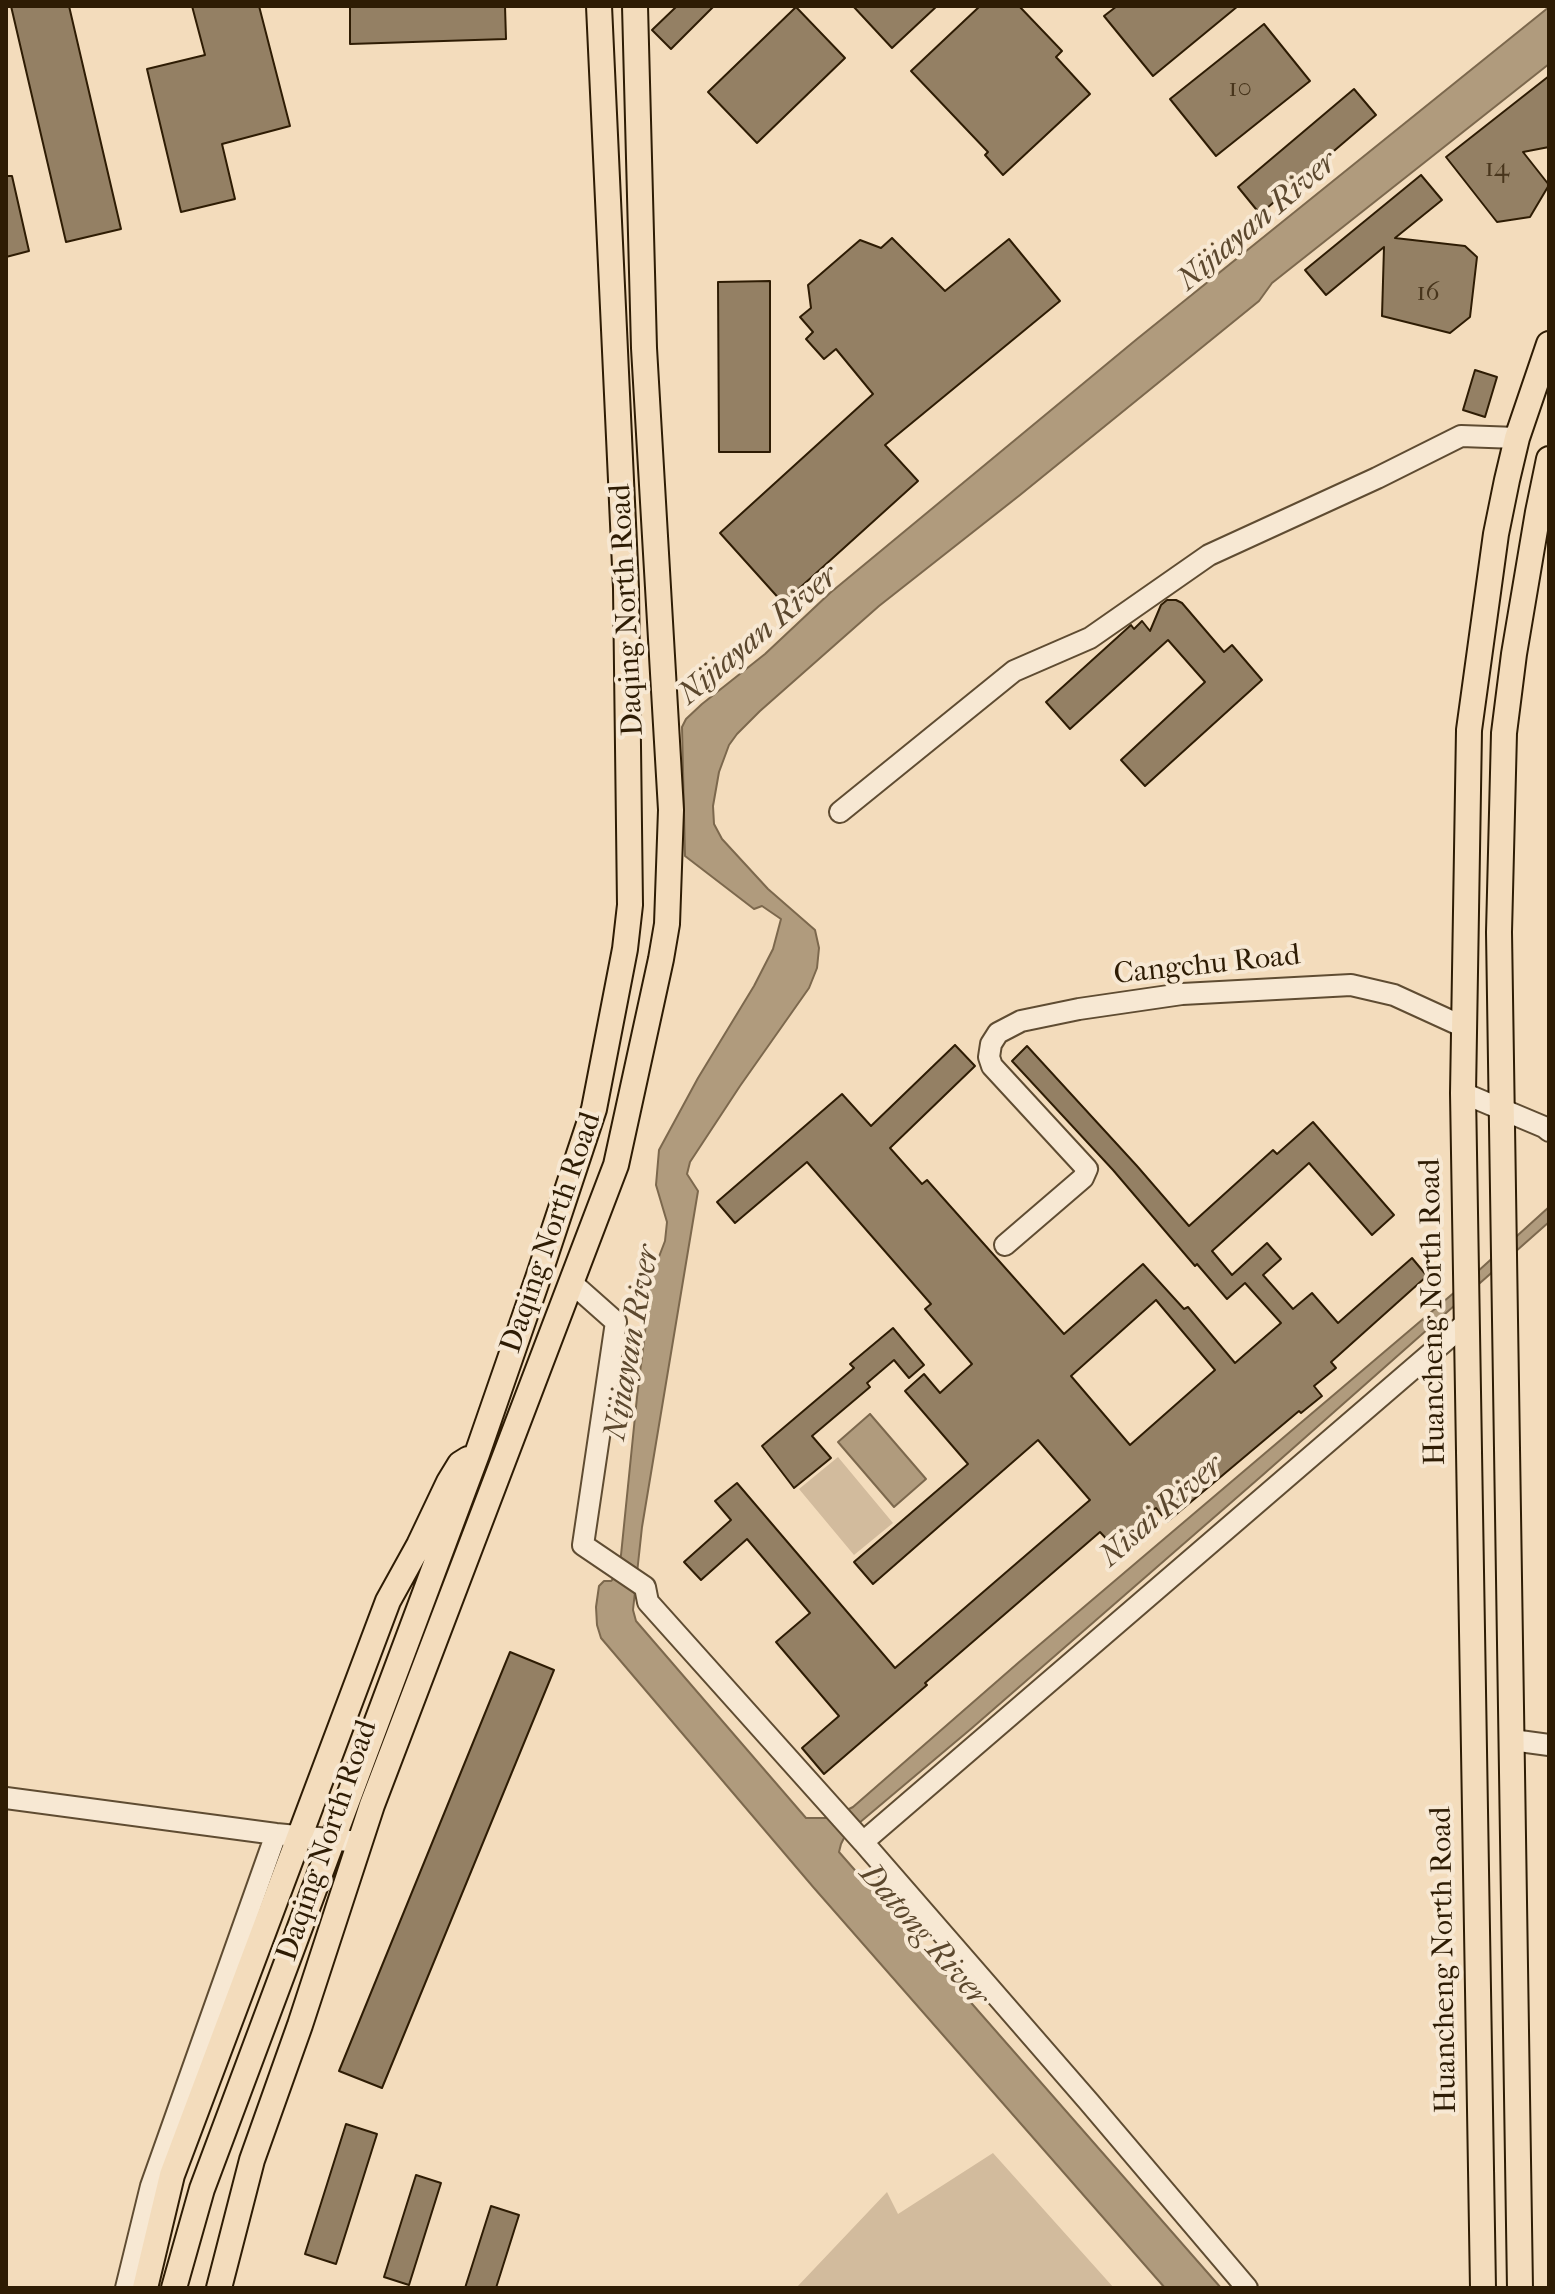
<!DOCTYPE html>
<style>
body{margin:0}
#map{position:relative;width:1555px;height:2294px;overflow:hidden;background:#f3dcbc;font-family:"IM FELL French Canon",serif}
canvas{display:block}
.frame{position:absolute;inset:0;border:8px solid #2e1c04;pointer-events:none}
</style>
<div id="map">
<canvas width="1555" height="2294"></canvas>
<div class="frame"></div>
</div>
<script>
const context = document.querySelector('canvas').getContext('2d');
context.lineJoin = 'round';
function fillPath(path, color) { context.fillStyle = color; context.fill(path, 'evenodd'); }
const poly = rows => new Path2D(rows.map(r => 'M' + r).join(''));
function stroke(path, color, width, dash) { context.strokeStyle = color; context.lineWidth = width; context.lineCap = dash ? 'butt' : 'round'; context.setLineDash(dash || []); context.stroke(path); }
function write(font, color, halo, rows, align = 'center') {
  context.font = font + ' "IM FELL French Canon",serif'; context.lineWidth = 8; context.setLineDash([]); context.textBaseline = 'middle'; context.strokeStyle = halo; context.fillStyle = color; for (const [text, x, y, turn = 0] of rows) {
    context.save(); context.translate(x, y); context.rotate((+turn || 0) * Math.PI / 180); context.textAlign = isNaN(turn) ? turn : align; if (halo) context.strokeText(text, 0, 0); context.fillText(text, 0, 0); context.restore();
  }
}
fillPath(poly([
 [838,1457,893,1523,854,1555,799,1489],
 [993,2153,1114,2288,796,2288,887,2192,898,2214]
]), '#d2bb9d');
const water = poly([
 [1549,7,1549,64,1272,283,1259,301,1020,495,879,606,760,711,737,734,729,745,719,772,713,806,714,824,722,839,768,889,815,930,819,948,817,968,809,988,740,1086,690,1162,687,1174,698,1191,642,1527,633,1610,636,1621,806,1818,831,1818,853,1807,1018,1663,1456,1291,1549,1207,1549,1222,1265,1473,972,1728,846,1834,841,1844,839,1852,1221,2288,1165,2288,814,1888,601,1638,597,1625,596,1607,599,1586,604,1581,611,1581,616,1576,621,1555,637,1397,652,1275,665,1241,667,1222,656,1185,659,1150,698,1078,754,986,773,949,781,919,762,906,754,909,685,856,682,727,686,719,702,704,765,654,830,593,1137,339,1549,7],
 [870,1414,926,1479,894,1507,838,1442,870,1414]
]);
fillPath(water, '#b09b7d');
stroke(water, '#7c684d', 2);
const building = poly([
 [11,6,69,6,121,229,66,242,11,6],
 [192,6,259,6,290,126,222,144,235,199,181,212,147,69,205,55,192,6],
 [350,6,505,6,506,39,350,44,350,6],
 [677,6,714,6,671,49,652,30,677,6],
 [853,6,937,6,892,48,853,6],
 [980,6,1019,6,1062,51,1056,57,1090,94,1003,175,985,155,988,152,911,71,980,6],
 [1117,6,1238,6,1153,76,1104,16,1117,6],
 [796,7,845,58,757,143,708,92,796,7],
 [1264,24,1310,81,1216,156,1170,99,1264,24],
 [1549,76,1549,147,1523,152,1549,185,1530,217,1497,222,1446,157,1549,76],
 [1354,89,1376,115,1260,214,1238,187,1354,89],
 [1421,175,1442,200,1395,238,1465,246,1477,257,1470,317,1450,333,1382,316,1384,247,1326,295,1305,270,1421,175],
 [6,176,12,176,29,251,6,257,6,176],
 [892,238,945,291,1009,239,1060,301,885,445,918,481,783,603,720,533,873,394,836,349,824,359,806,339,813,332,800,317,811,308,808,285,860,240,881,248,892,238],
 [770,281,770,452,719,452,718,282,770,281],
 [1475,370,1497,377,1485,417,1463,410,1475,370],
 [1167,600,1176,600,1182,603,1224,652,1232,645,1262,680,1145,786,1121,760,1205,682,1168,640,1070,729,1046,702,1131,625,1134,629,1142,621,1150,631,1161,605,1167,600],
 [955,1045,975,1066,890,1148,922,1184,927,1180,1064,1334,1143,1264,1184,1309,1188,1307,1235,1363,1281,1323,1245,1283,1227,1299,1197,1264,1195,1266,1113,1170,1012,1061,1027,1046,1137,1166,1189,1226,1273,1150,1277,1154,1313,1122,1394,1215,1372,1235,1309,1163,1212,1251,1232,1275,1267,1243,1281,1259,1263,1275,1293,1309,1312,1293,1338,1323,1412,1258,1427,1276,1331,1362,1336,1368,1314,1386,1322,1396,1301,1413,1299,1411,1167,1522,1156,1508,1112,1545,1100,1532,925,1683,927,1685,824,1774,802,1748,839,1716,776,1642,810,1613,747,1539,701,1580,684,1562,731,1520,715,1501,737,1483,895,1668,1090,1500,1038,1440,873,1584,854,1562,968,1464,905,1391,924,1374,940,1393,972,1364,925,1309,931,1304,807,1162,735,1223,717,1202,842,1094,871,1126,955,1045],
 [1156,1300,1215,1370,1130,1445,1071,1376,1156,1300],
 [893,1328,924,1365,909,1378,894,1360,867,1383,870,1387,812,1436,831,1458,794,1488,762,1446,854,1368,850,1364,893,1328],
 [510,1652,554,1670,382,2088,339,2071,510,1652],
 [346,2124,377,2134,336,2264,305,2254,346,2124],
 [416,2175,441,2183,409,2285,384,2277,416,2175],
 [491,2206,519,2215,496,2288,465,2288,491,2206]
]);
fillPath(building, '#948064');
stroke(building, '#2e1c04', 2);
const minor = poly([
 [840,812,1014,671,1090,638,1209,555,1377,478,1461,436,1517,438],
 [1463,1093,1544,1127,1549,1131],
 [1005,1245,1083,1178,1087,1169,992,1066,989,1057,991,1044,998,1033,1021,1021,1079,1009,1182,994,1351,985,1394,995,1464,1027],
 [572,1283,616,1322,583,1545,645,1587,648,1602,863,1842],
 [1512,1740,1549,1745],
 [6,1798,276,1834,360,1842],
 [126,2288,151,2186,276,1834],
 [1247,2288,1089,2102,863,1842,1466,1323]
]);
const major = poly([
 [145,2288,172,2175,388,1601,419,1545,449,1482,460,1464,468,1459],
 [174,2288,202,2189,477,1454,538,1278,594,1109,625,949,630,905,626,588,599,6],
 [219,2288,252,2160,300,2025,372,1805,616,1165,661,959,667,924,671,810,644,348,635,6],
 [1483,2288,1463,1093,1469,730,1496,534,1507,480,1517,438,1549,344],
 [1520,2288,1499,932,1504,733,1514,654,1538,512,1549,459]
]);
stroke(minor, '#5f4c32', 24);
stroke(major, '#2e1c04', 28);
stroke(minor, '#f7e8d3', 20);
stroke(major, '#f3dcbc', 24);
write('26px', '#48351c', null, [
 ["10",1240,90],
 ["14",1497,170],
 ["16",1428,294]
]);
write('30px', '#2e1c04', '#f7e8d3', [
 ["Daqing North Road",628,610,-93],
 ["Cangchu Road",1207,966,-6],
 ["Daqing North Road",552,1233,-71],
 ["Huancheng North Road",1434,1312,-91],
 ["Daqing North Road",328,1841,-71],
 ["Huancheng North Road",1445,1960,-91]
]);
write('italic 32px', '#5c482e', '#f7e8d3', [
 ["Nijiayan River",1258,222,-40],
 ["Nijiayan River",759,636,-40],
 ["Nijiayan River",633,1343,-80],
 ["Nisai River",1162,1512,-41],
 ["Datong River",923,1936,49]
]);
</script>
